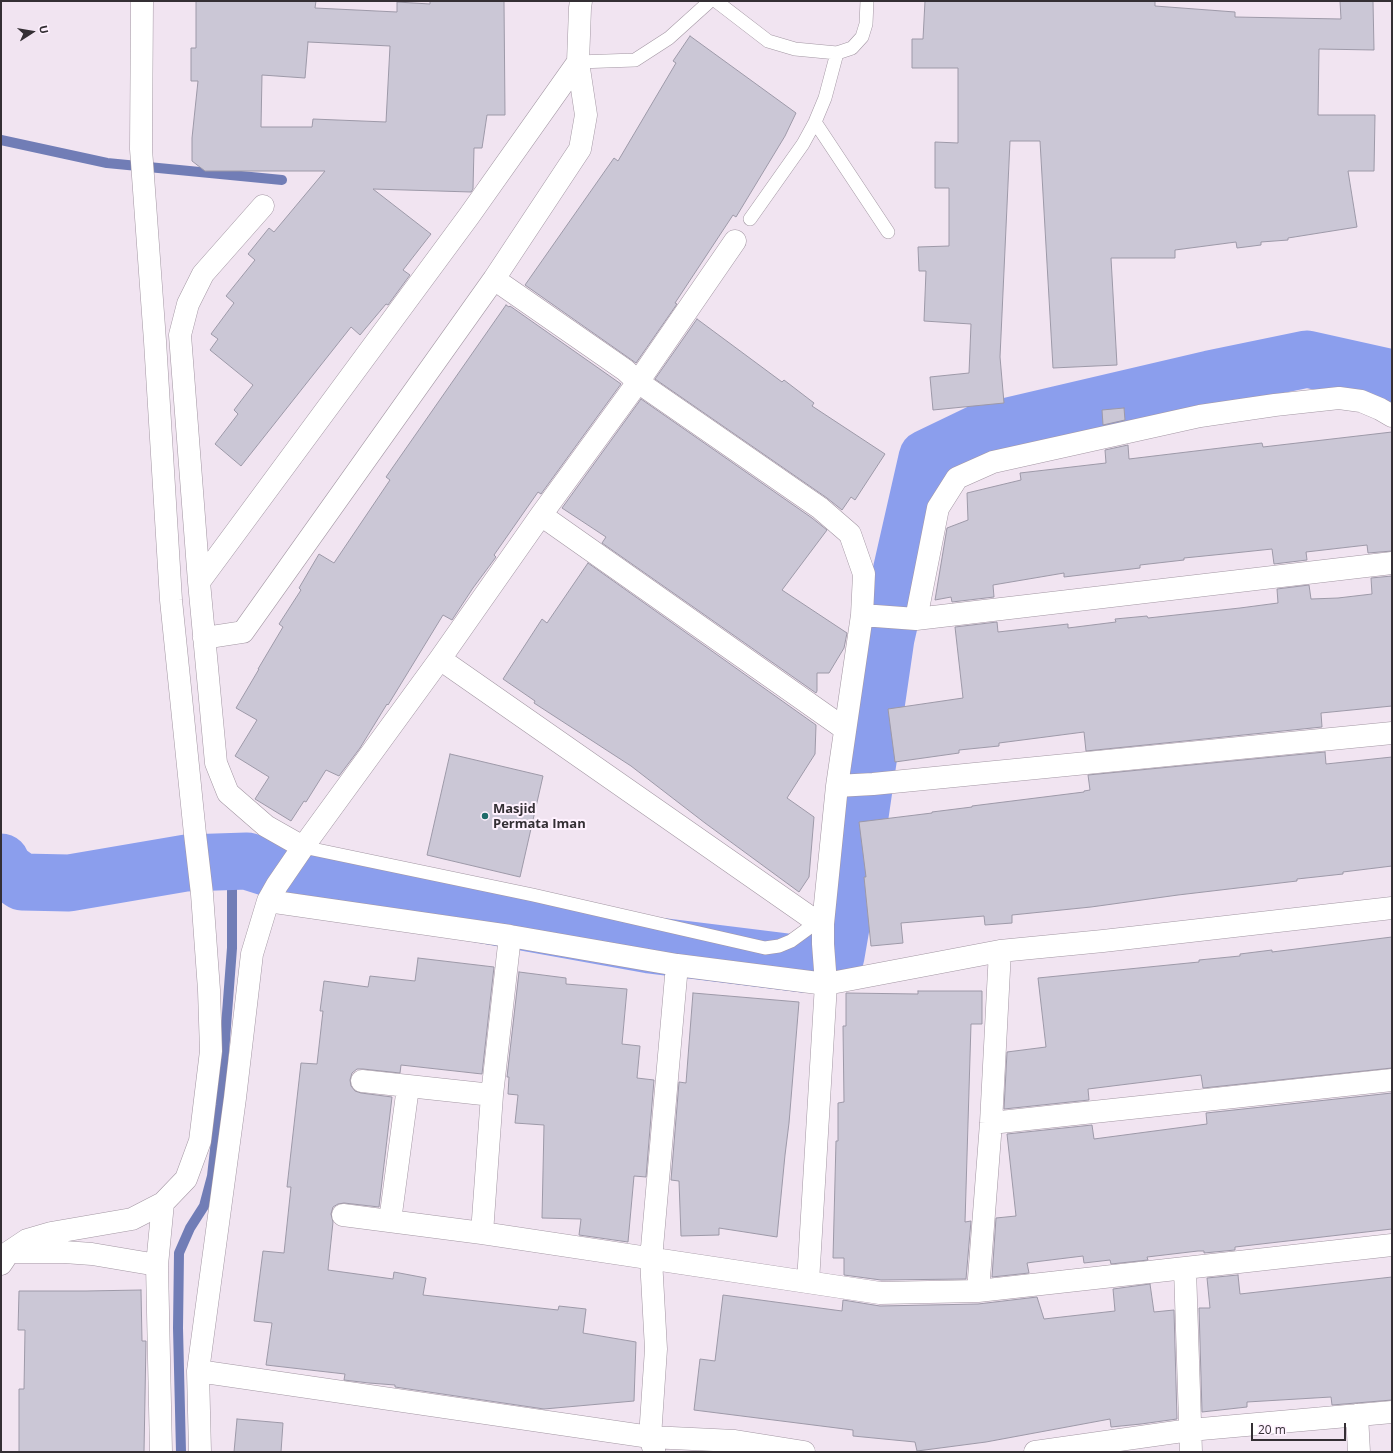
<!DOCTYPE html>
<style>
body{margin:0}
#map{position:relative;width:1393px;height:1453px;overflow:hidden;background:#f1e4f1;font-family:"Open Sans",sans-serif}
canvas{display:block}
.frame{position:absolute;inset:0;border:2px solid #342f34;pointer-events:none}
.north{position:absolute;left:12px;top:12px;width:40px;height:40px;-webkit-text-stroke:3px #fff2ff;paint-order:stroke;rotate:78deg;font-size:11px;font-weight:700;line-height:16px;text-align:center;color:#342f34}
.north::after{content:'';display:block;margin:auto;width:14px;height:18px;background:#342f34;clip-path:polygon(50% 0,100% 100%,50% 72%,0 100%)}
.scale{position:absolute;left:1251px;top:1423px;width:95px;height:18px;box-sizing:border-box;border:2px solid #342f34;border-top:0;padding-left:5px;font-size:12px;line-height:14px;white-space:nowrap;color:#342f34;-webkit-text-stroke:3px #fff2ff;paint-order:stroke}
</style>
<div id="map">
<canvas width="1393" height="1453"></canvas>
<div class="frame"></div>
<div class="north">U</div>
<div class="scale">20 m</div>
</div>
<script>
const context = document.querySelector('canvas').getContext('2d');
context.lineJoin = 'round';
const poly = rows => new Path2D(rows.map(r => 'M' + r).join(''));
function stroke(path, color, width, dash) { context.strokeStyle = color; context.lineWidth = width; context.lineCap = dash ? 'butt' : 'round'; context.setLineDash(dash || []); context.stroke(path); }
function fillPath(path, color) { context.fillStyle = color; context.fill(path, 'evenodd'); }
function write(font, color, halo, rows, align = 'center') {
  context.font = font + ' "Open Sans",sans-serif'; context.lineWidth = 4; context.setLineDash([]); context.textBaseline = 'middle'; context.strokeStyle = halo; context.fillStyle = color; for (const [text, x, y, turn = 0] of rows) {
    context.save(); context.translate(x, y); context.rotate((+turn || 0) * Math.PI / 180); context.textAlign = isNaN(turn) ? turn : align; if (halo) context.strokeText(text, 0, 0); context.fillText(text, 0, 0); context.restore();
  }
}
stroke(poly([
 [1,140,107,163,282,180],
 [181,1452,178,1328,179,1253,190,1228,204,1206,212,1176,220,1105,232,948,232,886,228,861]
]), '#717db6', 10);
stroke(poly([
 [1,862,4,869,22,882,69,883,186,863,247,861,329,887,650,945,803,964,836,956,859,823,886,638,927,458,979,433,1210,379,1307,359,1392,378]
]), '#8b9eed', 57);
const building = poly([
 [196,1,316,1,315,8,397,12,397,2,430,4,430,1,504,1,505,115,487,115,482,148,474,148,473,189,471,192,373,189,431,234,403,270,410,275,388,305,386,304,360,335,351,327,241,466,215,444,238,414,234,410,253,385,210,350,218,339,211,334,234,303,226,296,255,260,248,254,269,228,274,232,325,171,205,171,192,161,192,138,198,81,191,81,191,48,196,48,196,1],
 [308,42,390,46,386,122,313,119,312,127,261,127,262,75,305,78,308,42],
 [925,1,1155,1,1155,6,1235,12,1235,17,1341,19,1340,1,1373,1,1374,50,1319,49,1318,115,1375,115,1374,171,1348,171,1357,227,1288,238,1288,240,1261,242,1261,245,1237,248,1236,242,1175,250,1175,258,1111,258,1117,365,1053,368,1040,141,1010,141,1000,357,1004,403,933,410,930,377,969,373,971,324,924,321,926,271,919,271,918,247,949,246,949,188,935,188,935,142,958,143,958,68,912,68,912,39,923,39,925,1],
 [690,36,796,113,785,136,736,217,733,215,675,303,677,304,636,363,525,285,614,158,618,161,676,63,673,61,690,36],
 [506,305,509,307,510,306,621,384,541,494,538,492,494,555,496,557,473,588,452,620,443,615,388,705,387,704,360,748,339,776,326,770,306,802,304,801,291,821,255,799,269,777,235,756,257,720,236,708,259,669,258,669,283,627,279,624,301,590,299,588,319,554,334,563,390,480,386,477,506,305],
 [697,319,782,382,784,380,814,403,812,406,885,454,855,500,851,497,842,510,827,498,655,379,697,319],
 [641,399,812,518,827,530,782,590,847,633,844,648,829,673,817,673,817,691,816,693,602,543,606,537,562,508,641,399],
 [1124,408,1125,420,1103,425,1102,410,1124,408],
 [1392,432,1392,551,1368,553,1367,545,1306,552,1307,560,1274,564,1272,549,1234,553,1184,558,1184,560,1140,565,1140,568,1064,577,1064,573,993,585,994,597,952,602,951,597,935,600,947,528,968,520,967,493,1021,480,1020,473,1106,463,1105,450,1128,445,1129,459,1262,443,1263,447,1392,432],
 [588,563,816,725,815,754,787,798,814,817,809,877,799,892,705,823,631,766,534,703,535,701,503,679,542,619,547,623,588,563],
 [1392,576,1392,706,1321,713,1322,727,1086,751,1084,732,999,743,999,746,959,750,959,753,895,762,888,709,963,698,955,627,997,622,998,632,1068,624,1068,628,1116,622,1115,619,1147,616,1148,618,1240,608,1278,603,1277,589,1309,585,1311,599,1338,598,1372,594,1371,578,1392,576],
 [1325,752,1326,764,1392,757,1392,866,1343,872,1343,874,1297,879,1297,881,1178,895,1091,907,1012,915,1012,923,985,925,984,916,901,923,903,943,871,946,864,877,866,877,859,822,932,813,932,812,972,807,972,806,1084,792,1084,791,1090,790,1088,775,1325,752],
 [450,754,543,776,520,877,427,855,450,754],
 [1392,937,1392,1068,1203,1088,1201,1075,1088,1089,1089,1100,1004,1109,1007,1052,1046,1047,1038,978,1199,962,1199,960,1240,956,1240,954,1272,950,1272,952,1392,937],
 [418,958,494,967,482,1074,401,1065,400,1073,363,1069,357,1069,352,1073,350,1080,351,1086,355,1091,361,1093,392,1097,379,1207,344,1203,338,1204,333,1207,331,1214,333,1222,328,1270,393,1279,394,1272,426,1278,423,1295,558,1310,559,1306,586,1309,583,1333,636,1342,634,1401,544,1409,395,1387,395,1385,369,1383,344,1380,345,1374,266,1365,272,1323,254,1321,263,1251,284,1253,291,1187,287,1187,301,1063,317,1064,323,1011,320,1011,324,981,368,987,370,976,415,981,418,958],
 [519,972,566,978,566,984,627,989,622,1044,640,1046,637,1078,654,1080,646,1177,634,1176,628,1242,579,1235,581,1219,542,1218,544,1125,515,1123,518,1095,508,1094,509,1077,507,1077,519,972],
 [918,991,982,991,982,1024,971,1024,965,1222,971,1221,966,1279,881,1280,844,1275,844,1258,833,1258,836,1141,838,1141,838,1103,844,1102,843,1026,846,1026,846,993,918,994,918,991],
 [693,993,799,1002,789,1123,785,1155,777,1237,719,1228,719,1235,681,1236,679,1181,671,1180,679,1082,686,1083,693,993],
 [1392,1093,1392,1229,1235,1247,1235,1250,1204,1253,1204,1251,1198,1251,1147,1257,1148,1260,1111,1264,1110,1260,1084,1263,1083,1256,1034,1262,1027,1263,1029,1273,992,1277,996,1218,1016,1216,1007,1134,1092,1125,1094,1139,1207,1124,1206,1113,1392,1093],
 [1238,1275,1240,1294,1392,1277,1392,1400,1332,1405,1331,1397,1247,1402,1247,1407,1202,1412,1199,1308,1210,1308,1207,1278,1238,1275],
 [1150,1284,1154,1312,1174,1310,1177,1419,1141,1424,1111,1427,1110,1419,986,1442,917,1451,915,1442,853,1436,853,1430,694,1410,700,1359,715,1361,723,1295,842,1311,843,1300,880,1306,978,1304,1037,1297,1044,1319,1115,1311,1113,1289,1150,1284],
 [141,1290,142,1341,146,1341,144,1452,19,1452,19,1389,24,1389,25,1330,18,1330,19,1291,86,1291,141,1290],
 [237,1419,283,1423,281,1452,234,1452,237,1419]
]);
fillPath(building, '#cbc7d6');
stroke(building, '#9d99a8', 1);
const lane = poly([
 [716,1,768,41,795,49,837,53,852,48,862,37,866,24,867,1],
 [578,62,635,60,669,38,710,1],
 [815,122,888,232],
 [750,219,803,144,815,122,825,98,837,53],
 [303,847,533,895,765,948,779,946,791,941,817,922]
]);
const street = poly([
 [263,206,203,274,188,304,180,335,199,582,216,763,228,793,266,826,303,847],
 [494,279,625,370,638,382,820,508,850,534,864,574,862,615,837,786,823,924,823,944,826,984,808,1282],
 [541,515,845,729],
 [199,582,469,216,578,62],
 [862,615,916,619,1392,563],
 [916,619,938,508,957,478,993,462,1200,416,1275,405,1339,398,1361,401,1380,409,1392,416],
 [204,638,243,632,494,279,580,149,586,115,578,62,580,8,581,1],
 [440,659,817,922,823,924],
 [837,786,873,784,1392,733],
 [268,901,510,936,677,965,826,984,1000,951,1103,941,1392,908],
 [362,1081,492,1095],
 [991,1123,1392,1080],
 [343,1215,482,1233,880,1293,978,1291,1392,1245],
 [390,1221,408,1087],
 [482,1233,492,1095,510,936],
 [11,1252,64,1252,92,1254,157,1265],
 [1,1264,9,1252,27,1240,51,1233,132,1219,163,1203,186,1179,200,1141,211,1051,209,990,202,894,195,834,171,600,155,341,143,176,141,149,142,1],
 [1185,1269,1191,1452],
 [978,1291,991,1123,1000,951],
 [198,1371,650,1437,735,1441,804,1452],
 [1357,1415,1359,1452],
 [654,1450,650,1437,656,1349,651,1259,677,965],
 [161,1452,157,1265,163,1203],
 [200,1452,198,1371,235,1098,252,954,268,901,277,885,303,847,440,659,541,515,638,382,735,241],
 [1035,1452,1190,1430,1392,1412]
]);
stroke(lane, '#a397a3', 14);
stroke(street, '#a397a3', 23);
stroke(lane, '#fff', 13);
stroke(street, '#fff', 22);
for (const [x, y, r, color] of [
 [485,816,4,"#1e6a69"]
]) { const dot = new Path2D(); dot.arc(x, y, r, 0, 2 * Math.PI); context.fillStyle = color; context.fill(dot); stroke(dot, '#fff2ff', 1.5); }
write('bold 13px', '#342f34', '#fff2ff', [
 ["Masjid",493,809],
 ["Permata Iman",493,824]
], 'left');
</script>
